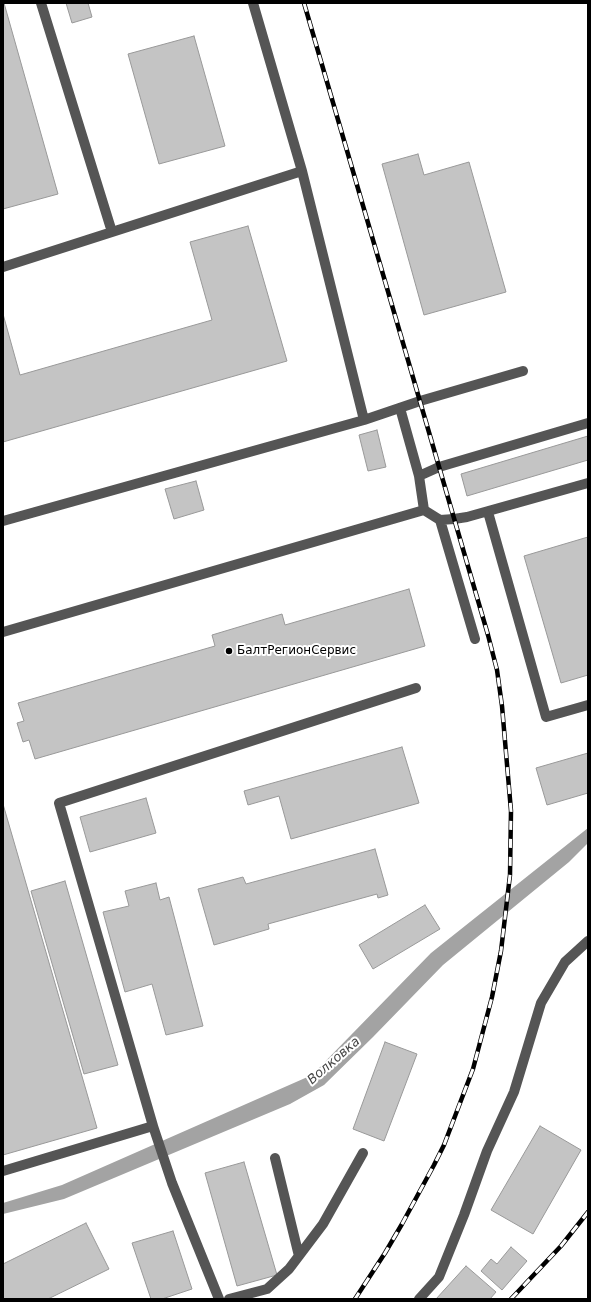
<!DOCTYPE html>
<meta charset="utf-8">
<style>
body{margin:0}
#map{position:relative;width:591px;height:1302px;overflow:hidden;background:#fff;font-family:"DejaVu Sans",sans-serif}
canvas{display:block}
.frame{position:absolute;inset:0;border:4px solid #000;pointer-events:none}
</style>
<div id="map">
<canvas width="591" height="1302"></canvas>
<div class="frame"></div>
</div>
<script>
const context = document.querySelector('canvas').getContext('2d');
context.lineJoin = 'round';
function fillPath(path, color) { context.fillStyle = color; context.fill(path, 'evenodd'); }
const poly = rows => new Path2D(rows.map(r => 'M' + r).join(''));
function stroke(path, color, width, dash) { context.strokeStyle = color; context.lineWidth = width; context.lineCap = dash ? 'butt' : 'round'; context.setLineDash(dash || []); context.stroke(path); }
function write(font, color, halo, rows, align = 'center') {
  context.font = font + ' "DejaVu Sans",sans-serif'; context.lineWidth = 4; context.setLineDash([]); context.textBaseline = 'middle'; context.strokeStyle = halo; context.fillStyle = color; for (const [text, x, y, turn = 0] of rows) {
    context.save(); context.translate(x, y); context.rotate((+turn || 0) * Math.PI / 180); context.textAlign = isNaN(turn) ? turn : align; if (halo) context.strokeText(text, 0, 0); context.fillText(text, 0, 0); context.restore();
  }
}
fillPath(poly([
 [588,828,588,843,569,862,443,965,373,1037,324,1085,290,1104,64,1199,3,1214,3,1203,62,1185,312,1075,431,953]
]), '#a3a3a3');
const building = poly([
 [3,3,4,3,58,194,3,209,3,3],
 [66,3,88,3,92,17,72,23,66,3],
 [194,36,225,146,159,164,128,54,194,36],
 [418,154,424,175,469,162,506,292,424,315,382,164,418,154],
 [248,226,287,361,3,442,3,314,20,375,212,320,190,242,248,226],
 [377,430,386,467,368,471,359,435,377,430],
 [588,436,588,460,467,496,461,474,588,436],
 [196,481,204,510,174,519,165,489,196,481],
 [588,537,588,675,561,683,524,556,588,537],
 [409,589,425,646,35,759,29,740,23,742,17,723,24,721,18,703,215,646,212,635,282,614,285,625,409,589],
 [402,747,419,803,291,839,279,796,248,805,244,791,402,747],
 [588,753,588,793,547,805,536,768,588,753],
 [146,798,156,833,90,852,80,817,146,798],
 [3,804,97,1128,3,1155,3,804],
 [375,849,388,895,378,898,377,894,268,924,269,929,214,945,198,889,243,877,246,884,375,849],
 [65,881,118,1065,84,1074,31,891,65,881],
 [156,883,160,900,169,897,203,1026,166,1035,152,984,125,992,103,912,129,906,125,891,156,883],
 [425,905,440,929,373,969,359,945,425,905],
 [385,1042,417,1054,384,1141,353,1129,385,1042],
 [540,1126,581,1150,533,1234,491,1210,540,1126],
 [244,1162,277,1275,237,1286,205,1173,244,1162],
 [86,1223,109,1269,48,1299,3,1299,3,1264,86,1223],
 [173,1231,192,1289,162,1299,151,1299,132,1243,173,1231],
 [511,1247,527,1261,502,1290,481,1271,491,1259,497,1264,511,1247],
 [466,1266,496,1292,490,1299,436,1299,466,1266]
]);
fillPath(building, '#c4c4c4');
stroke(building, '#999', 1);
stroke(poly([
 [41,3,112,232],
 [253,3,302,171,364,420],
 [3,267,302,171],
 [400,408,419,476],
 [424,510,419,476,439,467,588,423],
 [488,512,546,717,588,705],
 [440,520,475,639],
 [3,521,364,420,420,401,523,371],
 [3,632,424,510,440,520,454,519,467,517,588,483],
 [153,1126,59,803,416,688],
 [275,1158,299,1256],
 [3,1171,153,1126,172,1183,219,1299],
 [229,1299,267,1289,289,1269,323,1224,363,1153],
 [419,1299,439,1277,464,1215,487,1151,514,1092,541,1003,565,962,588,941]
]), '#555', 10);
const rail = poly([
 [304,3,488,635,497,670,502,706,511,811,510,875,501,951,492,997,473,1069,444,1145,434,1165,402,1224,385,1253,355,1299],
 [511,1299,561,1246,588,1212]
]);
stroke(rail, '#000', 4.5);
stroke(rail, '#fff', 3, [9]);
for (const [x, y, r, color] of [
 [229,651,4,"#000"]
]) { const dot = new Path2D(); dot.arc(x, y, r, 0, 2 * Math.PI); context.fillStyle = color; context.fill(dot); stroke(dot, '#fff', 1.5); }
write('12px', '#000', '#fff', [
 ["БалтРегионСервис",237,651]
], 'left');
write('italic 13px', '#444', '#fff', [
 ["Волковка",334,1061,-41]
]);
</script>
